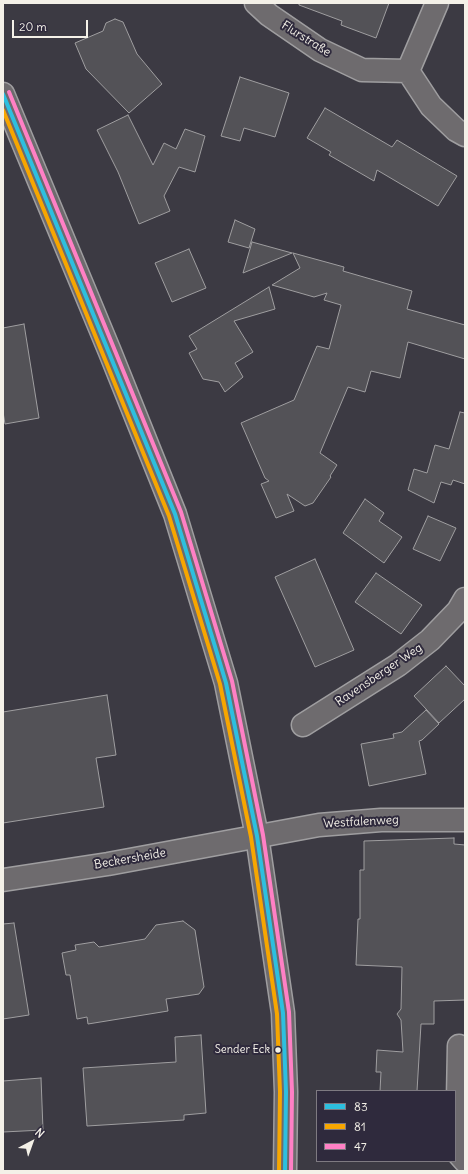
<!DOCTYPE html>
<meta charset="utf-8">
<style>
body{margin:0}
#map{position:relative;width:468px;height:1174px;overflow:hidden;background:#3c3a43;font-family:Delius,sans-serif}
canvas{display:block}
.frame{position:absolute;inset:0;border:4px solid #f4f1e8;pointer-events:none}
.legend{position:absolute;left:316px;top:1090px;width:140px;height:72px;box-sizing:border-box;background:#2f2a3d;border:1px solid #7e7a81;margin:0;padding:5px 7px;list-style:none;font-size:12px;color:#f4f1e8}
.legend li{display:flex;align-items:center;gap:8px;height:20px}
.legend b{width:20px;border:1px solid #7e7a81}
.north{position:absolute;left:12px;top:1122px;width:40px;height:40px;-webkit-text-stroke:3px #2f2a3d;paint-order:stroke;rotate:41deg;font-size:11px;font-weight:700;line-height:16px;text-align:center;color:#f4f1e8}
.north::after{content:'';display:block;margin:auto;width:14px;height:18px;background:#f4f1e8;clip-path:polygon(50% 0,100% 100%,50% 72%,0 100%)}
.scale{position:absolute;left:12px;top:20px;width:76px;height:18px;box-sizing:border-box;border:2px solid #f4f1e8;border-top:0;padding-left:5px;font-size:12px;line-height:14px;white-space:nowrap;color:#f4f1e8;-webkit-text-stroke:3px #2f2a3d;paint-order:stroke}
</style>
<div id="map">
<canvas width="468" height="1174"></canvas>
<div class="frame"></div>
<ul class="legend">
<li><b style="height:5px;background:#2dbfdf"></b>83</li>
<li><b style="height:5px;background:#f7a600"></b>81</li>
<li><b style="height:5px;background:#ff80c5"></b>47</li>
</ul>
<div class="north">N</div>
<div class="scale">20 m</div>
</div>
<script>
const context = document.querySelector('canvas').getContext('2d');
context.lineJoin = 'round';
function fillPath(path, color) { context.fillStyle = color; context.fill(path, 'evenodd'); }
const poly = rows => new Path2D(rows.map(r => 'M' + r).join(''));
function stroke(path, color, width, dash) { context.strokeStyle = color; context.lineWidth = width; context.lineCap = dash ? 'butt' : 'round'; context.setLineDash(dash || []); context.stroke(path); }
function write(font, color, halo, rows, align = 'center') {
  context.font = font + ' Delius,sans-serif'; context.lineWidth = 4; context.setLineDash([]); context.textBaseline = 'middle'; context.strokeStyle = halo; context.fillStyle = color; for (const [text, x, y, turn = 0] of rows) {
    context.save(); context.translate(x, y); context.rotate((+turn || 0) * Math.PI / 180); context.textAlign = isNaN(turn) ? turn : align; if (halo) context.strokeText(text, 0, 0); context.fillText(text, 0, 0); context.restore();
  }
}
const building = poly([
 [299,3,389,3,376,38,341,25,342,21,299,5,299,3],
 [115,19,123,22,137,54,162,84,129,113,86,69,75,43,103,31,106,23,115,19],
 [240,77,289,93,275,137,244,128,240,141,221,136,240,77],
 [325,108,392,147,397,140,457,176,438,206,377,170,374,181,329,155,331,152,307,138,325,108],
 [128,115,153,165,164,143,176,149,185,129,205,136,195,172,179,167,164,196,170,211,139,224,118,172,97,130,128,115],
 [235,220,255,229,249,248,228,242,235,220],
 [252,242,292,253,243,273,252,242],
 [189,249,206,288,172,302,155,263,189,249],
 [293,253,344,267,343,271,412,291,407,309,465,325,465,359,408,342,400,378,371,371,365,392,348,387,320,453,337,465,330,476,331,477,313,503,305,506,287,494,294,511,276,518,261,484,269,481,265,478,241,423,294,400,317,346,329,349,341,305,324,300,327,293,314,297,272,285,300,268,293,253],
 [269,287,275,309,234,321,253,352,235,363,243,377,225,392,219,382,203,379,189,353,197,349,189,336,269,287],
 [24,324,39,418,5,424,3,412,3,328,24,324],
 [460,412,465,413,465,484,453,480,451,485,441,482,434,503,408,490,414,469,427,473,435,445,449,449,460,412],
 [365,499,384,513,379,521,402,537,384,563,343,533,365,499],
 [428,516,456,528,440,561,413,549,428,516],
 [315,559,354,650,315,667,275,577,315,559],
 [376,573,422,605,401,634,355,602,376,573],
 [446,666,465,686,465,699,439,723,414,696,446,666],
 [107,695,116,755,96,758,104,807,3,823,3,712,107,695],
 [426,710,439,724,422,740,419,741,426,774,369,786,361,744,394,738,393,734,402,732,426,710],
 [454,838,454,844,465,845,465,1000,434,1001,434,1024,421,1024,417,1091,380,1091,381,1072,376,1072,377,1050,403,1052,401,1020,397,1014,401,1009,402,967,356,965,358,919,360,919,360,870,364,870,364,841,454,838],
 [183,921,195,930,204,987,199,994,166,999,168,1011,88,1024,87,1017,77,1019,70,975,66,975,62,953,76,950,75,945,94,942,99,947,145,939,156,925,183,921],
 [14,923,29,1015,3,1019,3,924,14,923],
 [201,1035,206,1113,184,1115,184,1120,87,1126,83,1068,176,1062,175,1037,201,1035],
 [41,1078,43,1130,3,1132,3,1081,41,1078]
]);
fillPath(building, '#535257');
stroke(building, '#9f9ea0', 1);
const street = poly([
 [256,3,269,15,320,50,362,70,408,71],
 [408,71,431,106,456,130,465,135],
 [408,71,437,3],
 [303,725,398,665,430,640,458,611,465,599],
 [3,880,108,864,319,825,381,820,465,820],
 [459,1046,457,1152,465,1161]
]);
const secondary = poly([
 [3,94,110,352,175,514,226,683,257,836,283,1013,286,1092,285,1171]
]);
stroke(street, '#9f9ea0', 25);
stroke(secondary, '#9f9ea0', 25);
stroke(street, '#6e6b6e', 22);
stroke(secondary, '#6e6b6e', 22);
stroke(poly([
 [3,94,175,514,226,683,257,836,283,1013,286,1092,285,1171]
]), '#2dbfdf', 4);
stroke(poly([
 [3,110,169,516,220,684,251,837,277,1014,280,1092,279,1171]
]), '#f7a600', 4);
stroke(poly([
 [9,92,181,512,232,681,263,835,289,1012,292,1092,291,1171]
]), '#ff80c5', 4);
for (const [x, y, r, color] of [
 [278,1050,3.5,"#f4f1e8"]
]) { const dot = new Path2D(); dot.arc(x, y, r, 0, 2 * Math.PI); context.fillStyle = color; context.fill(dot); stroke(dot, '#2f2a3d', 1.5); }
write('11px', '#f4f1e8', '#2f2a3d', [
 ["Sender Eck",270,1050]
], 'right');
write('12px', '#f4f1e8', '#2f2a3d', [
 ["Flurstraße",306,39,32],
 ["Ravensberger Weg",379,675,-34],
 ["Westfalenweg",361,822,-3],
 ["Beckersheide",130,859,-10]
]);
</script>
